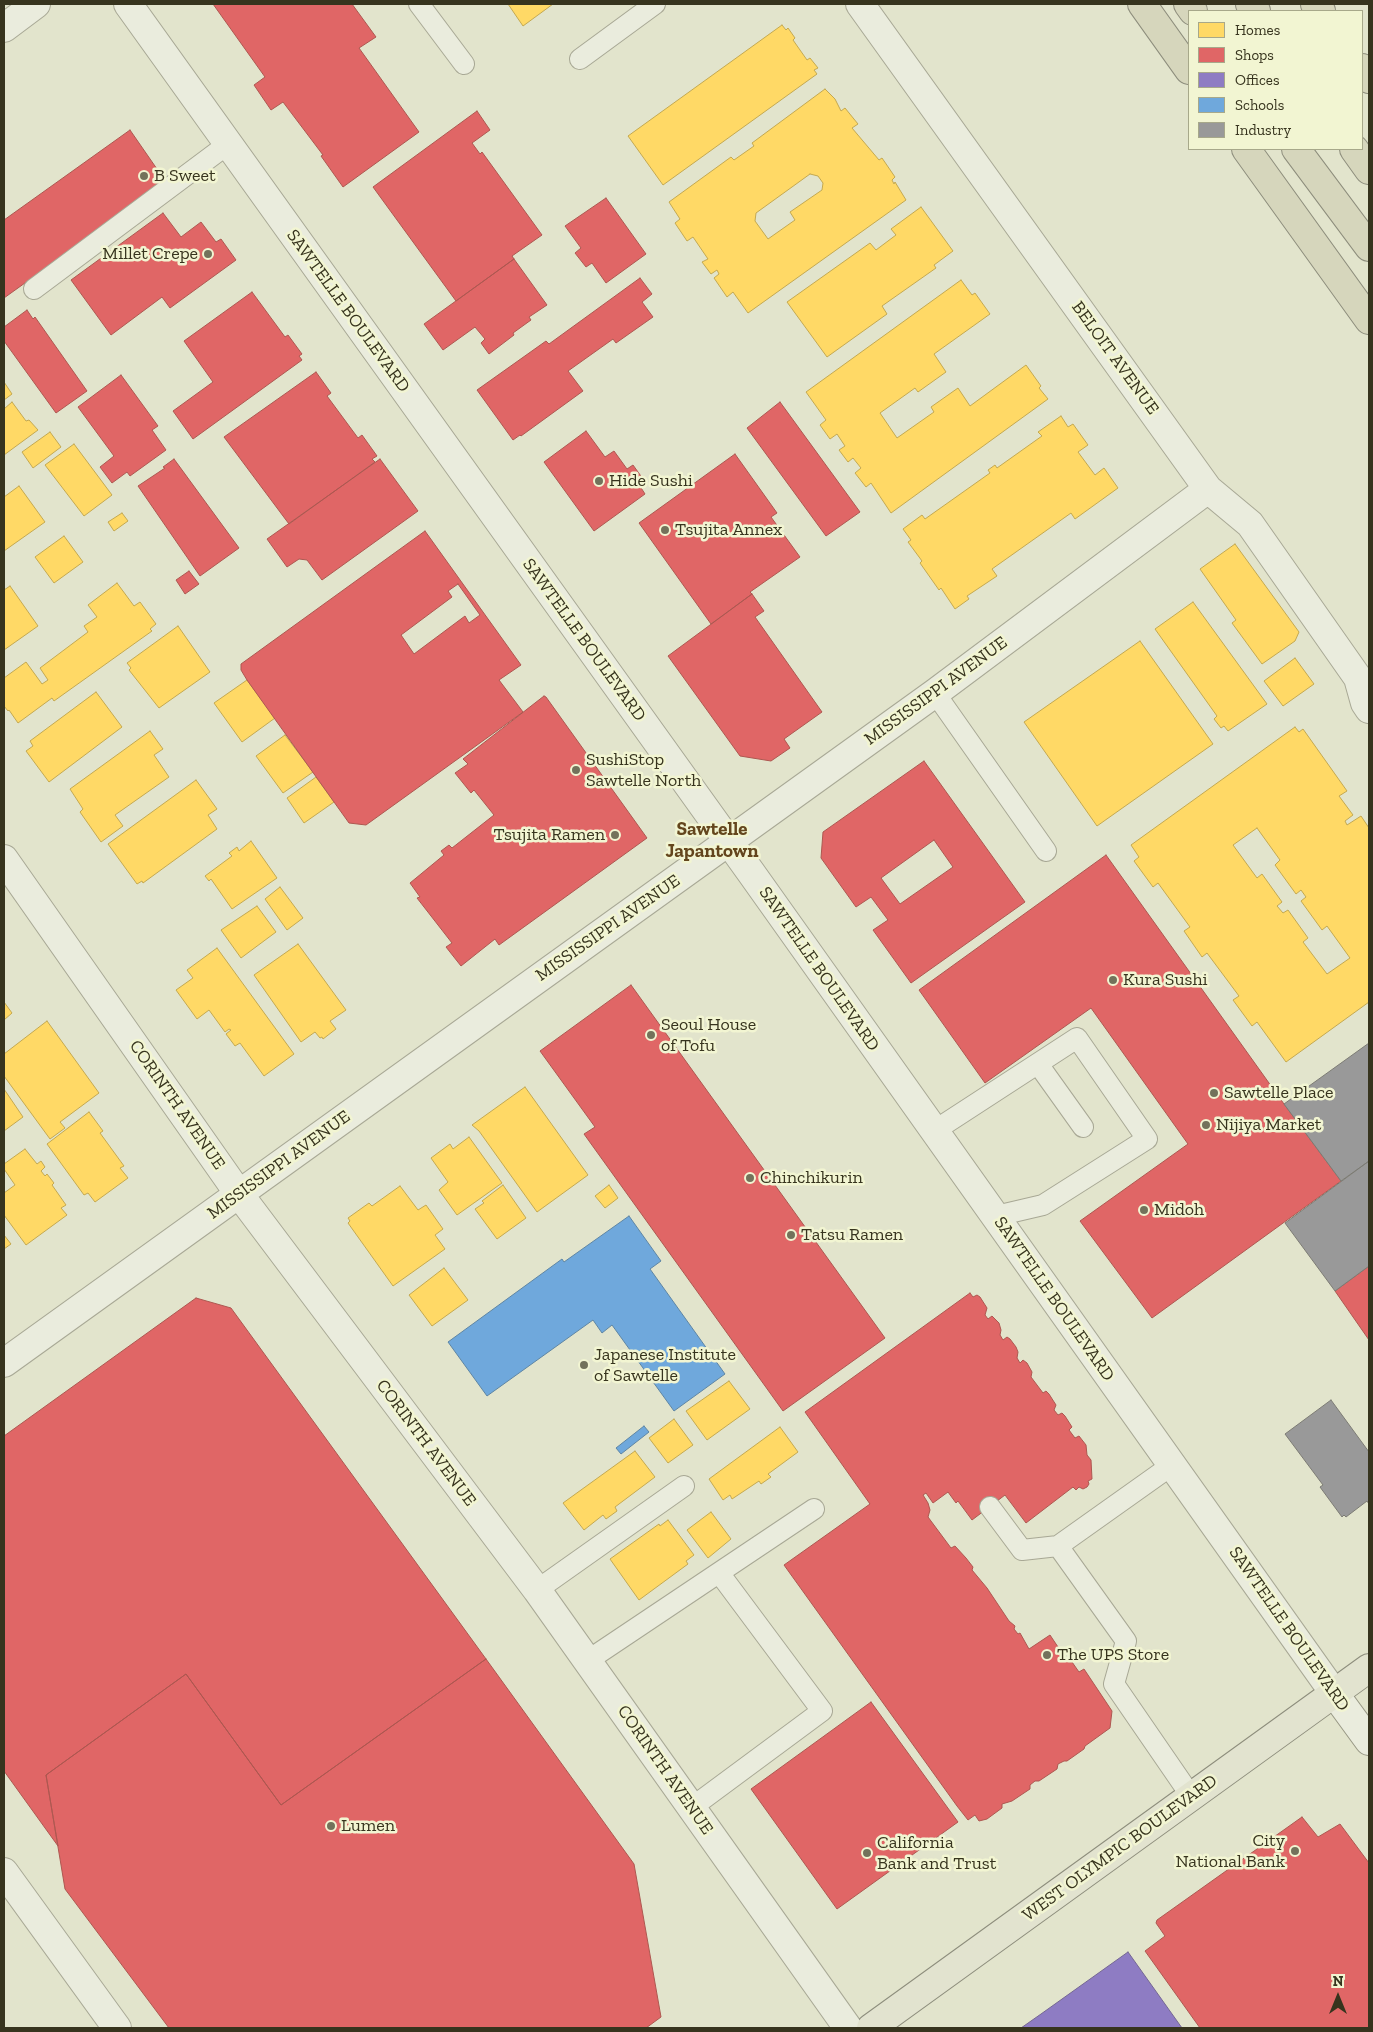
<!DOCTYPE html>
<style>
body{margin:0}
#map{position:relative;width:1373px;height:2032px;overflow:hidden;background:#e2e4cc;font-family:"Zilla Slab",serif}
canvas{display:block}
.frame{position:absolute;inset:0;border:5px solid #37341e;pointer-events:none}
.legend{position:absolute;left:1188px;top:10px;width:175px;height:140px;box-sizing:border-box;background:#f2f5d2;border:1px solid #a7a88a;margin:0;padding:6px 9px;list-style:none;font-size:15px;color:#37341e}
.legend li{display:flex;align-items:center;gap:10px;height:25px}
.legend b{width:25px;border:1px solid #a7a88a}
.north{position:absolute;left:1313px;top:1972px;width:50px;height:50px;-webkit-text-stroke:4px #f2f5d2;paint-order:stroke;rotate:0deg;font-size:14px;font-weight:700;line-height:20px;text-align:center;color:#37341e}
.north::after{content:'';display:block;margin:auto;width:18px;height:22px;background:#37341e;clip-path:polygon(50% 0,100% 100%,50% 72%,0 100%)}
</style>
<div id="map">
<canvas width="1373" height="2032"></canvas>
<div class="frame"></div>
<ul class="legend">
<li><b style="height:14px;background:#ffd966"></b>Homes</li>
<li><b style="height:14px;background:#e06666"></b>Shops</li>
<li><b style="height:14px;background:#8e7cc3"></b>Offices</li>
<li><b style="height:14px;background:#6fa8dc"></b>Schools</li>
<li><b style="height:14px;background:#999"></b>Industry</li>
</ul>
<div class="north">N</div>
</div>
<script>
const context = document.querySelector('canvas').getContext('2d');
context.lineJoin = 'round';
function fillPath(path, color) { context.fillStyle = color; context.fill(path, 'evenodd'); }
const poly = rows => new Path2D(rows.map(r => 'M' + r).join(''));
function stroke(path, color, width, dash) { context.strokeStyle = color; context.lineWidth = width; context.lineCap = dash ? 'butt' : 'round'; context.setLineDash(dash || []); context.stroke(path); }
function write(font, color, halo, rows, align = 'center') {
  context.font = font + ' "Zilla Slab",serif'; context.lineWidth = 5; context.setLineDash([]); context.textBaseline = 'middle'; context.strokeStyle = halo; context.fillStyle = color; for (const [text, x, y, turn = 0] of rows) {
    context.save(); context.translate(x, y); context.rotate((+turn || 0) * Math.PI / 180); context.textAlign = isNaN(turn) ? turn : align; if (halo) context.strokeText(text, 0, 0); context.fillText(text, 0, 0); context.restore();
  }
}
const homes = poly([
 [508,4,553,4,523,26,508,4],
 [782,25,786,30,788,28,795,38,793,40,807,60,810,58,818,68,814,70,817,74,663,185,628,136,782,25],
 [825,89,835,99,841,111,845,108,858,124,852,128,879,160,882,158,895,177,892,180,894,184,895,182,906,200,748,313,733,292,727,297,714,278,719,274,717,270,711,274,702,262,708,259,693,237,687,241,675,223,680,219,669,202,731,157,734,160,754,146,752,143,825,89],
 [810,174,818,176,823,183,822,190,790,212,795,220,768,239,755,221,756,213,810,174],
 [921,207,953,251,934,265,936,268,882,306,887,314,827,357,787,302,870,243,876,250,896,235,891,229,921,207],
 [961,280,972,295,975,293,990,314,934,354,946,372,918,392,915,388,880,413,897,438,934,412,931,407,958,388,970,406,1026,365,1041,386,1039,388,1048,399,891,513,871,483,866,487,855,473,861,468,853,458,848,462,839,450,845,446,837,434,830,439,820,425,826,420,806,392,961,280],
 [4,382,12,394,4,400,4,382],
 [12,402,26,421,29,420,38,430,4,455,4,409,12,402],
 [1061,416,1068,427,1073,424,1088,445,1078,452,1095,475,1104,468,1118,488,1075,519,1071,513,992,569,997,576,967,596,969,599,955,609,941,588,939,590,920,563,922,561,908,542,911,540,903,529,922,515,925,519,990,473,988,470,995,465,997,468,1042,436,1038,432,1061,416],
 [50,432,61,447,33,468,22,452,50,432],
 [74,444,112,495,84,516,45,465,74,444],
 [19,486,45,522,4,551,4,497,19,486],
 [122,513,128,521,114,531,108,522,122,513],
 [64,536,83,562,54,583,35,557,64,536],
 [1235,544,1299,632,1295,641,1262,664,1232,623,1236,620,1200,569,1235,544],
 [117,583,134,606,140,602,156,624,150,629,152,631,54,701,52,698,18,723,9,710,8,711,4,706,4,678,26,662,42,684,48,680,40,668,88,632,84,626,97,617,88,605,117,583],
 [10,586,38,626,4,650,4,590,10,586],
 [1193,602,1267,704,1228,731,1224,726,1221,728,1214,719,1217,716,1155,629,1193,602],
 [178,626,210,672,159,708,129,670,131,668,127,663,178,626],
 [1140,641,1213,744,1097,826,1024,722,1140,641],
 [1295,658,1314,684,1283,706,1264,681,1295,658],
 [247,680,275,718,242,742,214,703,247,680],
 [96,692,122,727,49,782,26,751,33,746,30,741,96,692],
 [1295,727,1299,732,1303,729,1347,791,1339,796,1353,815,1345,821,1347,825,1361,816,1369,828,1369,1002,1286,1062,1257,1022,1252,1026,1233,1000,1239,996,1207,953,1202,957,1184,931,1190,927,1158,883,1153,887,1134,861,1139,857,1131,845,1295,727],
 [1257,828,1280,860,1275,865,1296,894,1301,890,1306,897,1301,901,1322,930,1327,926,1350,958,1327,974,1303,942,1308,938,1288,910,1283,913,1277,906,1282,902,1262,874,1257,878,1233,845,1257,828],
 [150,731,163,749,154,755,169,777,115,815,123,826,101,842,80,812,83,809,70,789,150,731],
 [285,735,313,772,283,793,256,756,285,735],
 [316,777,334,802,304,823,287,798,316,777],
 [196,780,217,809,208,815,217,829,143,883,142,881,137,884,108,844,196,780],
 [251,841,277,878,232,909,211,879,209,881,205,876,232,856,229,853,237,847,239,851,251,841],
 [280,887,303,918,287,930,265,899,280,887],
 [257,906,276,932,241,958,221,930,257,906],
 [298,944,346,1010,330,1021,336,1029,323,1039,322,1037,320,1038,315,1032,301,1042,254,975,298,944],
 [217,948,294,1054,264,1076,240,1043,235,1046,226,1034,231,1030,229,1029,225,1032,209,1010,197,1019,176,990,193,978,187,970,217,948],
 [4,1002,12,1013,4,1020,4,1002],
 [47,1021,99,1093,60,1122,65,1128,50,1139,4,1076,4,1054,47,1021],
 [525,1087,588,1175,537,1212,479,1131,472,1125,525,1087],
 [4,1089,23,1117,4,1131,4,1089],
 [89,1112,103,1131,100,1133,124,1166,120,1168,128,1178,95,1202,88,1193,84,1195,47,1144,89,1112],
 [469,1137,502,1183,457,1215,439,1190,448,1182,431,1158,450,1144,453,1149,469,1137],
 [25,1149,37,1164,41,1161,45,1167,41,1171,45,1176,47,1174,54,1183,52,1185,66,1205,61,1208,67,1215,26,1245,4,1215,4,1193,15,1185,4,1169,4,1164,25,1149],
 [503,1185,526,1218,497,1239,475,1209,484,1203,482,1201,503,1185],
 [609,1185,618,1198,605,1208,595,1196,609,1185],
 [400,1186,418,1210,426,1205,443,1229,435,1235,445,1249,393,1286,348,1223,350,1221,348,1218,369,1203,372,1206,400,1186],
 [4,1235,11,1244,4,1249,4,1235],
 [444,1268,468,1300,432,1326,409,1295,444,1268],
 [729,1381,750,1409,707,1440,686,1411,729,1381],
 [674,1419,693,1445,668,1463,649,1438,674,1419],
 [780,1427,798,1452,768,1474,771,1477,761,1484,759,1481,732,1499,730,1495,723,1500,709,1479,780,1427],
 [635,1451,655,1477,615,1507,617,1511,606,1519,603,1515,584,1530,563,1503,635,1451],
 [711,1512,731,1539,708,1558,687,1530,711,1512],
 [668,1520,694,1555,686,1561,688,1564,639,1600,610,1559,659,1524,660,1526,668,1520]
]);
fillPath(homes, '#ffd966');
stroke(homes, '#c3a850', 1);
const shops = poly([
 [213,4,352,4,376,37,359,48,419,132,343,187,321,156,323,155,283,102,271,110,254,85,265,77,213,4],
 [477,111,490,130,472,143,480,154,482,152,542,235,512,256,514,259,456,301,373,187,477,111],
 [130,130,166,182,4,298,4,220,130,130],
 [606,198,646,254,606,283,592,263,586,267,575,253,581,248,565,226,606,198],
 [163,213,181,237,201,222,216,242,221,239,236,260,170,308,162,297,111,335,71,280,163,213],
 [514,259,547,305,529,317,531,320,513,333,514,335,489,354,481,343,485,339,475,327,443,350,424,324,514,259],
 [640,278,652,294,642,302,653,317,616,343,613,339,568,371,583,391,521,436,520,435,513,440,477,390,546,341,549,344,640,278],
 [252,292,285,337,288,335,302,354,299,356,302,360,193,439,173,411,213,382,184,341,252,292],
 [27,310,33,319,35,317,87,391,56,413,4,341,4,327,27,310],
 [316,372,331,393,327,396,358,438,362,435,377,456,372,459,375,462,289,524,224,437,316,372],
 [121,375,158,426,152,430,166,450,130,476,127,472,112,483,100,467,114,456,78,407,121,375],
 [780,402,860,512,826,536,747,428,780,402],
 [586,431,605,457,614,451,627,469,633,465,643,479,638,483,645,494,594,531,544,462,586,431],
 [735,454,777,513,771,517,800,557,750,592,752,594,711,624,639,523,735,454],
 [174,459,239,548,200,576,138,486,165,468,163,467,174,459],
 [380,459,418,511,322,580,307,560,299,559,287,567,267,539,380,459],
 [425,531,521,665,499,680,523,712,366,825,349,823,247,680,241,670,241,664,425,531],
 [458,584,480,615,469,623,465,616,414,654,401,635,452,597,448,591,458,584],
 [189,571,199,584,185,594,176,580,189,571],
 [752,594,764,611,755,617,822,712,784,739,790,748,771,761,740,756,668,656,752,594],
 [544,696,546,697,647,838,499,945,495,939,461,966,446,947,452,943,417,898,420,897,410,883,444,855,441,851,449,845,452,848,494,815,474,790,471,793,455,773,468,764,463,759,544,696],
 [924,761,1025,902,911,983,873,930,888,920,871,897,856,907,821,858,823,832,924,761],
 [934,840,953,867,900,904,881,878,934,840],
 [1106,855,1284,1104,1341,1181,1152,1318,1080,1221,1188,1144,1091,1008,985,1083,919,990,1106,855],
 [631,985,885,1338,783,1411,584,1134,595,1127,540,1051,631,985],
 [1369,1266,1369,1340,1335,1291,1369,1266],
 [970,1293,973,1297,977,1295,980,1297,987,1308,985,1315,988,1319,992,1316,999,1323,1001,1330,1000,1335,1003,1340,1007,1337,1010,1339,1016,1347,1018,1352,1017,1358,1020,1363,1023,1360,1027,1363,1032,1372,1031,1377,1043,1393,1046,1391,1049,1394,1056,1405,1054,1410,1058,1415,1062,1413,1065,1416,1072,1427,1069,1430,1075,1438,1079,1436,1086,1445,1087,1455,1091,1460,1092,1479,1088,1481,1089,1484,1087,1487,1083,1489,1079,1487,1076,1490,1073,1487,1026,1523,1005,1495,972,1520,958,1501,956,1503,948,1492,933,1503,926,1493,923,1495,928,1503,930,1510,928,1517,951,1548,955,1546,966,1558,973,1567,972,1570,987,1588,1009,1621,1015,1626,1014,1629,1018,1634,1020,1633,1029,1649,1050,1635,1068,1662,1072,1662,1079,1672,1084,1669,1112,1711,1110,1728,1085,1746,1084,1749,1067,1761,1064,1761,1058,1764,1057,1769,1039,1781,1035,1781,1030,1785,1030,1789,1012,1801,1002,1804,1002,1808,987,1819,979,1821,975,1815,968,1820,957,1806,784,1565,870,1504,805,1412,970,1293],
 [196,1298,231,1308,486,1659,281,1805,186,1674,46,1775,58,1846,4,1771,4,1436,196,1298],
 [486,1659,634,1864,661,2017,646,2028,169,2028,65,1889,46,1775,186,1674,281,1805,486,1659],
 [871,1702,958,1822,837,1909,751,1789,871,1702],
 [1302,1817,1318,1837,1340,1824,1369,1863,1369,2028,1200,2028,1145,1951,1165,1936,1156,1923,1157,1920,1302,1817]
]);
fillPath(shops, '#e06666');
stroke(shops, '#ad5750', 1);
const offices = poly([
 [1128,1952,1182,2028,1021,2028,1041,2014,1128,1952]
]);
fillPath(offices, '#8e7cc3');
stroke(offices, '#746692', 1);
const schools = poly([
 [629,1216,661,1261,650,1269,725,1374,674,1411,612,1325,602,1333,593,1320,487,1396,448,1342,562,1259,564,1262,629,1216],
 [644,1426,649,1432,621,1454,616,1448,644,1426]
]);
fillPath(schools, '#6fa8dc');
stroke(schools, '#5e85a3', 1);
const industry = poly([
 [1369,1043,1369,1161,1341,1181,1284,1104,1369,1043],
 [1369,1161,1369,1266,1335,1291,1285,1223,1369,1161],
 [1331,1400,1369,1452,1369,1504,1367,1501,1346,1517,1344,1515,1342,1517,1320,1487,1323,1485,1285,1434,1331,1400]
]);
fillPath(industry, '#999');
stroke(industry, '#7c7b74', 1);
const service = poly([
 [419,4,464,64],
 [580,59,655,4],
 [34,289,228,144],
 [935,693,1046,851],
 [1038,1064,1083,1127],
 [934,1131,1077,1038,1147,1139,1043,1205,996,1216],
 [1172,1465,1058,1546,1126,1641,1114,1684,1191,1796],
 [990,1507,1022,1550,1058,1546],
 [537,1590,684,1486],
 [587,1661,814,1509],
 [691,1808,822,1711,720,1574]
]);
const minor = poly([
 [860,4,1208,489,1250,524,1358,678,1365,703,1369,709],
 [4,28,36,4],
 [4,859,239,1194,537,1590,848,2028],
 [4,1363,935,693,1208,489],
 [4,1872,117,2028]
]);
const tertiary = poly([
 [128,4,752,874,1334,1693]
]);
const secondary = poly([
 [1334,1693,1369,1741]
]);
const primary = poly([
 [871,2028,1369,1668]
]);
const motorway = poly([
 [1142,4,1189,70],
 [1188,4,1193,11],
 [1250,4,1256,11],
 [1315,4,1321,11],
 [1362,68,1369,79],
 [1246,149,1369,320],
 [1296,149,1369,247],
 [1354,149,1369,170]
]);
stroke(service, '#a8a895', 22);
stroke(minor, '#a8a895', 30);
stroke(tertiary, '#a8a895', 30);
stroke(secondary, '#989885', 30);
stroke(primary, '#8d8d7c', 30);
stroke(motorway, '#8d8d7c', 30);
stroke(service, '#eaecdd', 20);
stroke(minor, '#eaecdd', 28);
stroke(tertiary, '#eaecdd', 28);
stroke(secondary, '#eaecdd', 28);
stroke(primary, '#e2e3cf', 28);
stroke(motorway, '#d6d6bc', 28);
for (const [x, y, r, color] of [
 [144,176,5,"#73725b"],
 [208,254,5,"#73725b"],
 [599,481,5,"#73725b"],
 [665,530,5,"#73725b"],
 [576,770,5,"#73725b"],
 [615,835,5,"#73725b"],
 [1113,980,5,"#73725b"],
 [651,1035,5,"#73725b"],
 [1214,1093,5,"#73725b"],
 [1206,1125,5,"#73725b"],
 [750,1178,5,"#73725b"],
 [1144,1210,5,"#73725b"],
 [791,1235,5,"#73725b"],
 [584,1365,5,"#73725b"],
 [1047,1655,5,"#73725b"],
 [331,1826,5,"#73725b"],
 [1295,1851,5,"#73725b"],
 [867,1853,5,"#73725b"]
]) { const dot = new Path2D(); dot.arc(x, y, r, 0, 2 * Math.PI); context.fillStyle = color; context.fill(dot); stroke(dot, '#f2f5d2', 2); }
write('18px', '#37341e', '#f2f5d2', [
 ["B Sweet",154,176],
 ["Millet Crepe",198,254,"right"],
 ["Hide Sushi",609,481],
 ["Tsujita Annex",675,530],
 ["SushiStop",586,760],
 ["Sawtelle North",586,781],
 ["Tsujita Ramen",605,835,"right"],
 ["Kura Sushi",1123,980],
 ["Seoul House",661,1025],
 ["of Tofu",661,1046],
 ["Sawtelle Place",1224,1093],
 ["Nijiya Market",1216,1125],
 ["Chinchikurin",760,1178],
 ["Midoh",1154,1210],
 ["Tatsu Ramen",801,1235],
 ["Japanese Institute",594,1355],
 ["of Sawtelle",594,1376],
 ["The UPS Store",1057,1655],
 ["Lumen",341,1826],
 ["City",1285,1841,"right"],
 ["National Bank",1285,1862,"right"],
 ["California",877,1843],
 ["Bank and Trust",877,1864]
], 'left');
write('18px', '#37341e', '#f2f5d2', [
 ["SAWTELLE BOULEVARD",348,311,54],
 ["BELOIT AVENUE",1115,358,54],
 ["SAWTELLE BOULEVARD",584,640,54],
 ["MISSISSIPPI AVENUE",936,691,-36],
 ["MISSISSIPPI AVENUE",608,928,-35],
 ["SAWTELLE BOULEVARD",819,969,55],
 ["CORINTH AVENUE",177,1105,55],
 ["MISSISSIPPI AVENUE",279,1165,-36],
 ["SAWTELLE BOULEVARD",1054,1299,55],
 ["CORINTH AVENUE",426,1443,53],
 ["SAWTELLE BOULEVARD",1289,1629,55],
 ["CORINTH AVENUE",665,1770,55],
 ["WEST OLYMPIC BOULEVARD",1120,1848,-36]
]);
write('bold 19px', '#64461d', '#f2f5d2', [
 ["Sawtelle",712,830],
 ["Japantown",712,852]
]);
</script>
